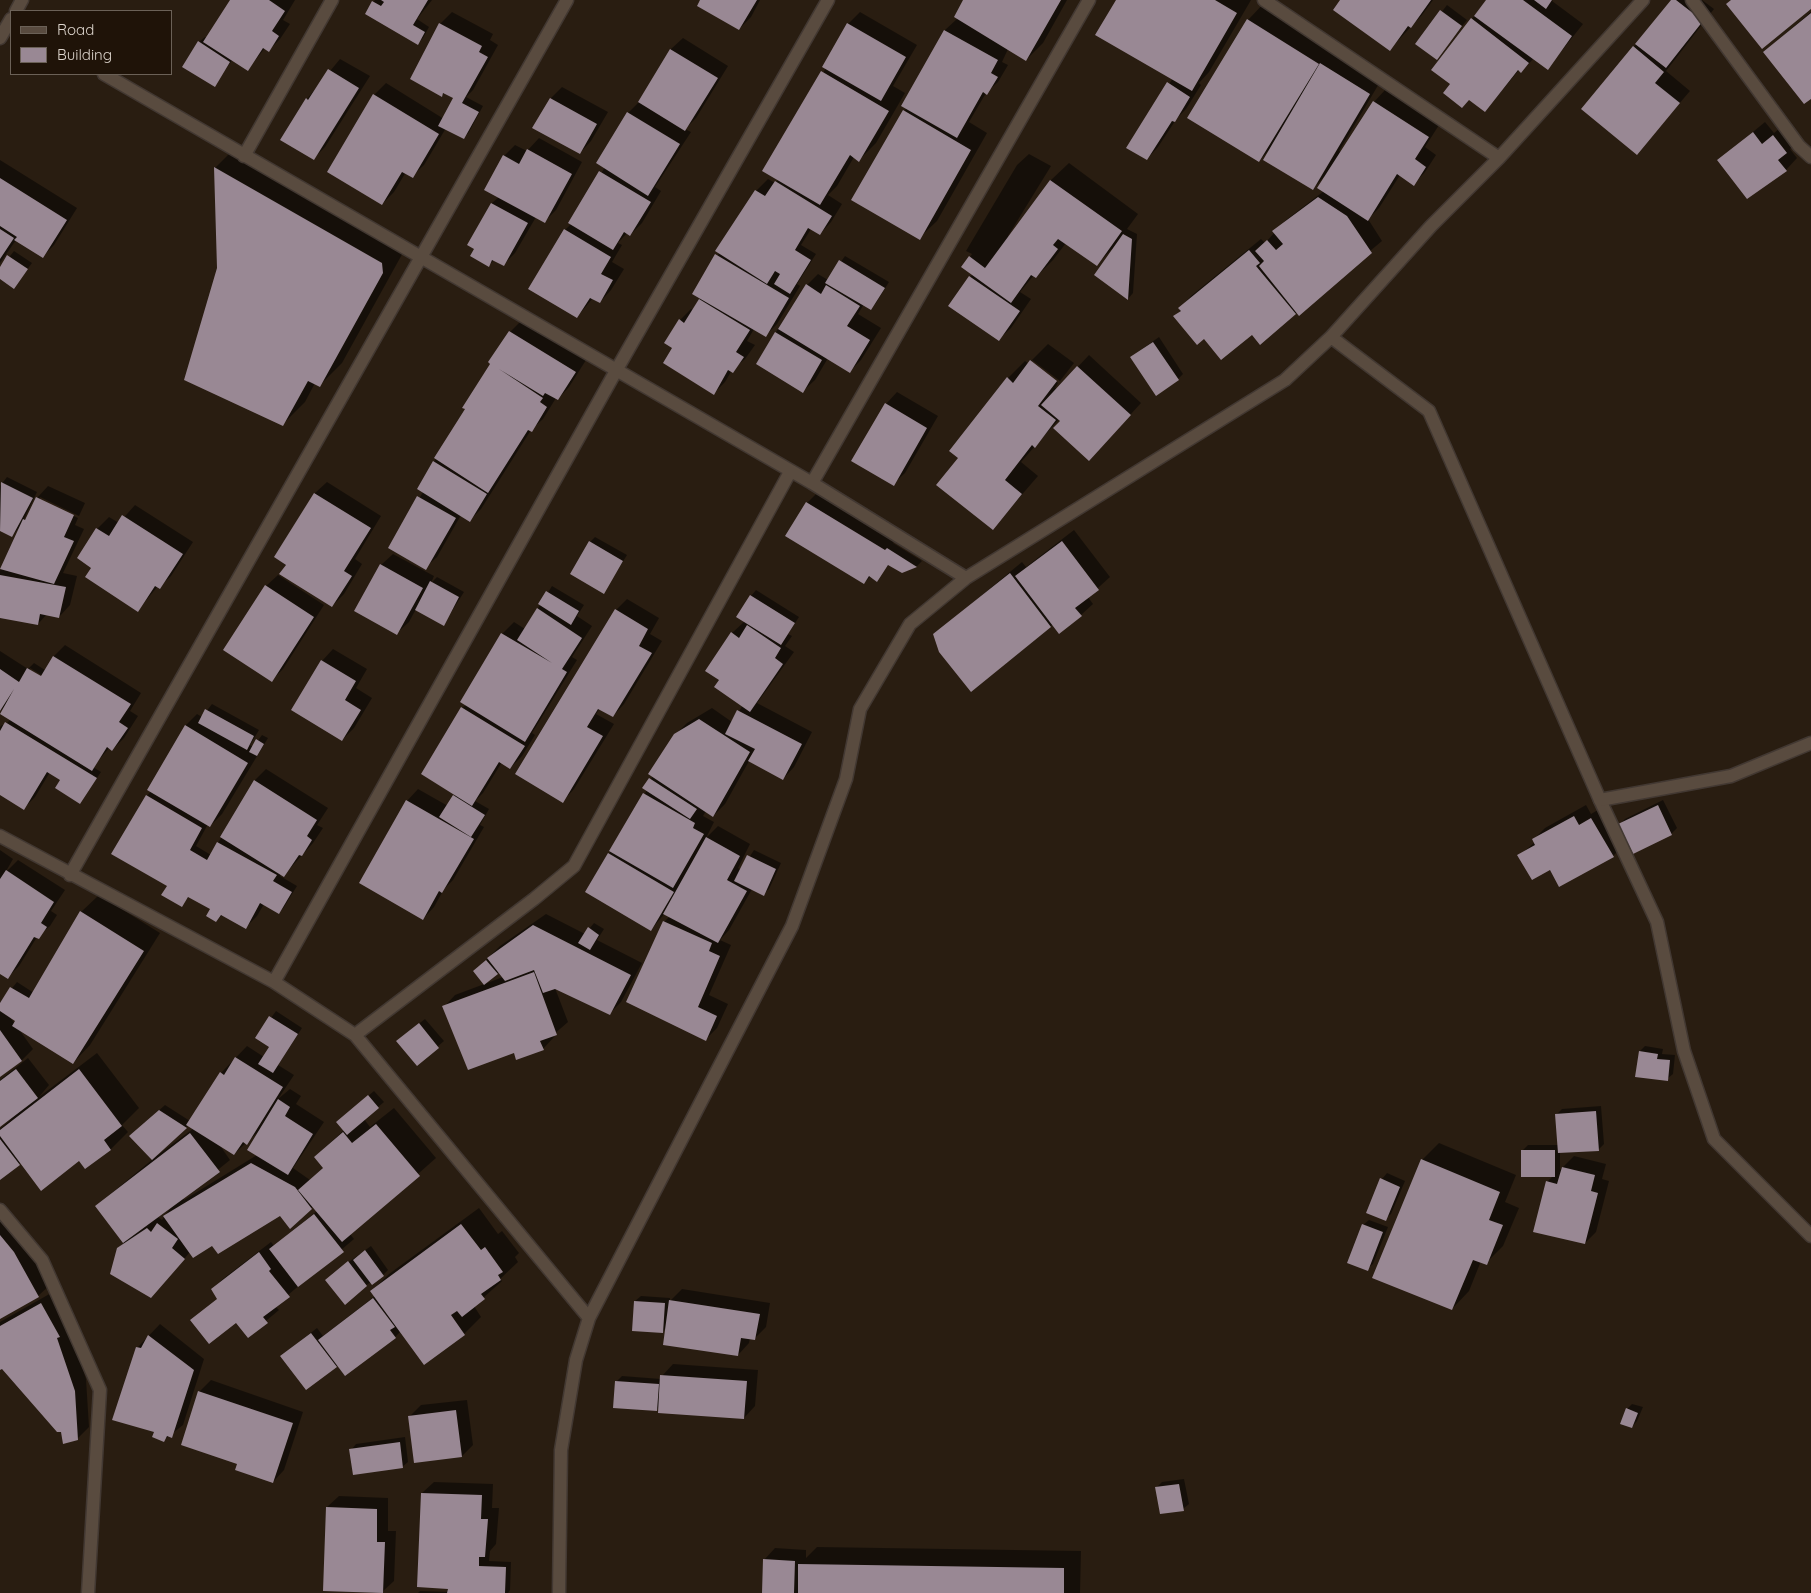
<!DOCTYPE html>
<style>
body{margin:0}
#map{position:relative;width:1811px;height:1593px;overflow:hidden;background:#291d11;font-family:Quicksand,sans-serif}
canvas{display:block}
.legend{position:absolute;left:10px;top:10px;width:162px;height:65px;box-sizing:border-box;background:#1f1308;border:1px solid #6b6157;margin:0;padding:6px 9px;list-style:none;font-size:15px;color:#ddd5cd}
.legend li{display:flex;align-items:center;gap:10px;height:25px}
.legend b{width:25px;border:1px solid #6b6157}
</style>
<div id="map">
<canvas width="1811" height="1593"></canvas>
<ul class="legend">
<li><b style="height:6px;background:#594b3f"></b>Road</li>
<li><b style="height:14px;background:#998894"></b>Building</li>
</ul>
</div>
<script>
const context = document.querySelector('canvas').getContext('2d');
context.lineJoin = 'round';
function fillPath(path, color) { context.fillStyle = color; context.fill(path, 'evenodd'); }
const poly = rows => new Path2D(rows.map(r => 'M' + r).join(''));
function stroke(path, color, width, dash) { context.strokeStyle = color; context.lineWidth = width; context.lineCap = dash ? 'butt' : 'round'; context.setLineDash(dash || []); context.stroke(path); }
fillPath(poly([
 [232,0,295,0,283,20,290,24,280,39,269,50,265,48,248,69,233,59,214,85,199,42,205,37,207,38],
 [375,0,432,0,417,19,429,27,423,38,417,44,373,2],
 [702,0,760,0,751,17,739,29],
 [965,0,1067,0,1043,43,1026,60,1008,49,1002,62,1008,65,998,82,986,93,969,122,987,133,937,221,919,238,904,111,907,108,903,105,945,30,958,18],
 [1117,0,1251,0,1209,72,1199,83,1201,85,1186,109,1177,118,1158,147,1147,159,1128,147,1173,78],
 [1341,0,1433,0,1422,15,1390,49],
 [1487,0,1553,0,1552,1,1583,24,1548,68,1534,58,1521,72,1519,70,1485,111,1472,19],
 [1672,0,1702,0,1714,9,1666,71,1690,91,1637,153,1634,47],
 [1265,2,1380,82,1339,151,1341,152,1374,102,1385,90,1439,125,1425,147,1436,155,1425,172,1414,184,1400,175,1379,208,1368,219,1382,241,1260,343,1253,333,1204,337,1175,317,1181,310,1180,308,1191,296,1261,239,1265,243,1286,220,1324,191,1324,177,1313,188,1268,151,1259,161,1189,117,1248,20],
 [1447,5,1467,20,1437,58,1417,44],
 [452,12,493,34,490,40,498,45,473,90,466,97,483,106,469,132,464,138,446,128,424,165,412,176,406,172,394,192,382,204,374,95,386,83,444,119,455,98,444,93,442,95,440,24],
 [860,12,917,45,893,86,905,93,876,143,859,160,854,157,837,186,828,195,842,204,831,222,820,234,811,229,801,245,816,254,797,284,800,286,777,324,766,335,754,329,747,341,755,345,745,359,732,370,725,382,714,393,674,347,680,320,691,309,693,310,701,297,719,253,716,251,756,191,768,179,775,183,779,179,764,170,826,68,824,67,848,24],
 [1811,12,1811,97,1764,52],
 [683,38,728,66,696,118,685,129,691,132,655,187,661,191,642,223,630,235,627,233,618,243,622,245,612,262,624,269,611,290,600,302,593,298,577,317,565,230,571,224,605,167,628,113,639,102,671,49],
 [340,59,370,76,325,147,314,158,307,99],
 [562,87,608,112,591,141,580,153,551,98],
 [1765,122,1774,133,1785,124,1798,141,1790,149,1797,158,1786,170,1719,160],
 [539,138,582,162,556,210,545,221,536,217,515,253,503,265,494,260,489,265,476,248,469,245,492,203,499,197,504,156,515,145,527,151],
 [237,146,405,249,342,363,320,385,315,383,305,402,283,424,218,268,215,168],
 [1029,154,1051,166,1008,236,1010,237,1051,180,1069,163,1138,214,1127,229,1137,234,1133,293,1128,299,1112,249,1096,265,1066,243,1053,260,1036,277,1034,275,1020,292,1031,299,1011,328,999,339,970,277,973,274,970,257,972,254,966,251,1017,165],
 [0,160,77,208,54,245,43,256,16,240,0,263],
 [14,251,32,263,14,287,0,278,0,269],
 [845,256,889,282,876,303,871,308,864,304,858,314,881,328,861,360,850,371,828,358,815,380,803,391,776,332,807,285,818,274,828,280],
 [522,320,586,360,569,387,558,399,556,398,543,419,531,430,481,509,470,520,461,515,437,557,425,568,390,548,423,492,434,462,466,409,492,363,490,362,510,332],
 [1159,337,1183,374,1178,379,1131,357],
 [1048,344,1074,363,1060,381,1032,360],
 [1089,355,1141,403,1100,448,1059,419,1021,462,1038,476,993,528,959,458,1008,378,1025,361,1029,364,1032,360,1032,363,1058,383,1055,388,1057,389],
 [897,392,938,416,905,473,893,484,853,460,886,404],
 [7,477,37,492,23,521,29,515,37,498,48,486,85,503,79,516,40,497,40,500,78,518,75,525,84,529,63,573,77,576,70,605,59,617,47,614,38,624,0,616,0,571,20,527,11,536,0,530,0,486],
 [327,482,381,516,355,559,362,564,344,594,332,606,276,557,315,493],
 [819,491,896,538,893,543,922,561,917,566,902,571,889,564,877,580,871,576,864,583,787,536,807,503],
 [135,505,193,542,171,576,159,587,158,586,138,610,93,568,78,558,97,529,109,517,119,523],
 [1074,530,1110,577,1088,597,1093,604,1081,615,1059,632,1053,624,971,690,935,634,1022,562,1026,567],
 [595,537,627,555,604,592,590,542],
 [393,554,434,576,431,583,437,577,464,592,443,625,416,609,409,622,397,633,381,565],
 [278,575,324,605,283,669,272,680,266,586],
 [552,586,584,605,577,616,592,626,572,657,577,660,532,733,535,735,522,756,510,768,502,762,483,793,475,801,489,809,480,825,484,827,453,880,444,889,434,907,423,919,407,801,418,789,448,806,456,794,462,708,466,705,461,702,502,634,514,622,525,629],
 [756,590,799,617,788,634,792,636,785,646,794,652,757,703,812,732,794,767,783,779,749,761,725,804,713,816,706,811,703,816,714,822,706,838,718,826,750,844,738,868,741,870,754,850,781,863,769,889,763,894,752,889,729,930,720,940,731,945,709,995,728,1004,717,1028,706,1039,664,922,670,916,665,913,651,930,609,854,647,790,644,788,653,776,675,735,687,723,712,708,732,722,743,705,720,679,732,633,745,621,751,596],
 [627,599,659,618,650,634,662,641,624,704,613,716,600,708,596,714,614,724,574,789,563,801,616,610],
 [65,645,141,693,130,711,138,716,124,738,112,750,109,748,93,767,101,772,80,802,64,775,50,772,35,797,24,808,0,794,0,727,2,725,4,726,11,719,5,706,0,711,0,651,28,669,34,663,45,670,54,656],
 [30,668,46,678,45,680,30,671],
 [333,649,367,669,356,688,372,698,354,728,342,740,322,661],
 [212,704,259,730,250,745,253,747,262,735,268,738,222,814,210,826,208,824,196,846,211,855,255,780,266,769,328,808,317,825,323,828,313,843,284,875,281,874,280,876,297,886,284,907,279,913,264,904,257,916,246,927,223,914,216,921,211,909,189,896,182,905,169,886,147,796,151,791,149,790,186,725,197,714,202,717],
 [1663,800,1677,828,1671,834,1634,852,1620,824,1625,819],
 [1586,805,1591,814,1603,807,1625,844,1613,856,1550,868,1519,856,1535,842,1534,839,1545,828],
 [0,850,13,859,5,873,18,860,65,890,51,911,57,915,50,926,37,937,19,966,8,977,0,973],
 [99,895,160,933,90,1045,73,1063,18,1028,33,1049,20,1062,0,1076,0,1003,17,982,34,993,81,912],
 [9,1016,17,1020,15,1024],
 [546,914,585,934,594,923,604,929,597,940,642,963,621,1002,610,1013,555,988,568,1022,553,1035,554,1037,543,1049,514,1051,444,1007,455,995,503,977,499,972,484,984,480,966,500,946],
 [276,1011,302,1028,278,1065,294,1075,278,1099,290,1089,301,1096,296,1104,324,1122,293,1168,310,1180,324,1167,315,1157,344,1130,343,1117,374,1091,384,1102,364,1119,370,1127,394,1108,436,1158,350,1234,354,1239,275,1306,279,1310,248,1336,236,1321,191,1320,219,1298,212,1289,224,1278,271,1242,274,1246,317,1211,313,1206,290,1227,280,1215,190,1252,162,1285,118,1249,124,1243,96,1206,153,1159,136,1131,165,1105,190,1121,221,1073,247,1046,264,1057,271,1046,257,1037],
 [189,1125,194,1128,158,1155,157,1154],
 [259,1131,257,1155,184,1200,183,1198,230,1160,219,1144,234,1154],
 [172,1206,162,1220,158,1217],
 [425,1019,444,1041,417,1064,403,1036],
 [1645,1046,1663,1049,1662,1054,1675,1055,1673,1074,1667,1079,1640,1051],
 [97,1053,139,1108,122,1125,128,1132,111,1149,86,1168,80,1159,21,1162,0,1179,0,1129,13,1118,0,1126,0,1080,28,1058,49,1085,39,1097],
 [1601,1106,1604,1144,1598,1150,1560,1152,1560,1170,1574,1156,1606,1164,1602,1179,1609,1181,1596,1232,1585,1243,1547,1182,1553,1176,1523,1150,1528,1145,1558,1145,1556,1115,1562,1109],
 [1439,1143,1516,1175,1505,1202,1519,1208,1503,1246,1486,1263,1481,1261,1469,1291,1452,1309,1422,1160],
 [1387,1173,1405,1181,1391,1214,1385,1219,1382,1179],
 [479,1208,498,1234,502,1231,519,1253,515,1257,518,1262,500,1279,502,1281,474,1306,481,1317,464,1334,401,1331,395,1337,336,1366,281,1356,317,1328,323,1336,375,1296,371,1292,389,1274],
 [0,1213,25,1240,50,1285,38,1296,0,1318],
 [1369,1220,1388,1227,1373,1264,1367,1269,1363,1225],
 [371,1246,388,1270,383,1275,366,1285,332,1274],
 [682,1289,770,1303,766,1327,755,1338,750,1338,749,1343,738,1355,666,1328,662,1332,633,1330,635,1301,641,1296,670,1298,670,1301],
 [53,1292,69,1326,86,1379,89,1427,77,1439,62,1431,2,1367,0,1369,0,1322],
 [160,1324,204,1359,183,1425,164,1440,156,1431,138,1347],
 [673,1364,758,1370,755,1406,744,1418,660,1406,656,1410,616,1382,622,1376,661,1379,662,1376],
 [211,1380,303,1412,284,1470,273,1482,238,1463,199,1392],
 [467,1400,473,1445,462,1456,409,1417,421,1405],
 [1632,1404,1643,1407,1637,1421,1632,1427,1627,1409],
 [405,1437,408,1462,402,1467,351,1450,356,1444],
 [1184,1479,1189,1504,1183,1509,1156,1488,1162,1482],
 [434,1482,493,1484,492,1508,499,1508,496,1544,490,1551,489,1561,511,1562,510,1590,508,1593,418,1593,420,1591,449,1592,422,1493],
 [339,1496,388,1498,388,1531,396,1531,394,1581,382,1592,327,1507],
 [817,1547,1081,1551,1080,1593,763,1593,764,1560,775,1548,806,1550,806,1558]
]), '#0007');
fillPath(poly([
 [230,0,269,0,285,11,272,31,279,36,269,52,263,48,248,71,203,42],
 [381,0,428,0,413,25,425,32,418,45,365,14,372,1,381,6,384,2],
 [700,0,757,0,739,30,697,6],
 [963,0,1061,0,1026,61,954,17],
 [1116,0,1215,0,1237,13,1192,91,1095,35],
 [1340,0,1431,0,1411,28,1408,26,1390,51,1333,10],
 [1486,0,1523,0,1572,36,1548,70,1474,16],
 [1534,0,1552,0,1546,9],
 [1671,0,1676,0,1703,21,1666,68,1635,44],
 [1731,0,1811,0,1811,9,1762,49,1726,4],
 [1440,10,1462,26,1437,60,1415,44],
 [1811,13,1811,99,1804,104,1763,52],
 [1471,18,1529,63,1521,73,1518,70,1485,112,1469,100,1462,108,1443,93,1450,84,1431,70],
 [1247,19,1319,64,1259,162,1187,118],
 [439,23,482,46,479,52,488,57,462,103,479,112,464,139,438,126,453,98,443,93,442,97,410,79],
 [847,23,906,57,881,101,822,67],
 [944,30,998,60,991,73,998,77,987,95,983,92,957,138,901,106],
 [198,41,230,62,215,87,182,67],
 [1633,46,1664,72,1655,83,1680,103,1637,155,1581,109],
 [670,49,718,78,685,131,638,102],
 [1320,63,1370,94,1313,190,1263,160],
 [328,69,359,88,314,160,280,140,306,98,308,100],
 [821,71,889,111,859,162,850,155,820,205,762,171],
 [1167,82,1190,97,1175,122,1172,121,1147,160,1126,148],
 [373,94,439,134,413,178,402,172,382,205,327,172],
 [550,98,597,124,580,154,532,128],
 [1373,101,1429,137,1415,159,1426,167,1414,186,1397,174,1368,221,1317,188],
 [903,110,971,150,920,240,851,200],
 [627,112,680,144,648,196,596,163],
 [1753,132,1762,144,1773,135,1787,153,1778,160,1787,171,1747,199,1717,160],
 [527,149,572,174,545,223,484,190,503,155,519,164],
 [214,167,382,263,383,273,320,387,308,381,283,426,184,380,217,268],
 [599,171,651,202,630,236,624,232,613,250,568,223],
 [0,178,67,220,43,258,14,240,17,237,0,226],
 [1050,180,1122,231,1097,266,1058,239,1053,245,1058,249,1036,278,1031,275,1011,303,961,267,969,256,985,268],
 [775,181,832,216,820,235,808,228,795,250,811,260,790,294,774,284,780,274,775,271,767,284,715,251,755,190,765,196],
 [1318,197,1347,216,1372,253,1299,316,1259,266,1264,261,1255,251,1267,240,1276,250,1283,244,1272,231],
 [491,203,528,223,504,266,492,260,489,267,470,256,474,249,467,245],
 [0,229,14,238,0,259],
 [564,229,611,257,601,274,613,280,600,303,590,298,577,318,528,289],
 [1123,234,1132,239,1128,300,1094,275],
 [1249,250,1260,263,1256,266,1296,314,1260,345,1252,335,1221,360,1204,339,1197,345,1173,316,1181,311,1178,308],
 [715,254,789,298,766,337,692,294],
 [7,255,28,269,14,289,0,279,0,267],
 [839,260,885,288,871,310,825,283],
 [969,276,1020,311,999,341,948,306],
 [806,284,821,294,826,285,860,306,847,326,870,340,850,373,778,329],
 [699,299,750,330,736,352,744,357,733,373,728,370,714,395,663,363,672,348,664,343,679,319,684,323],
 [509,331,576,372,558,400,545,393,543,396,499,369,543,398,540,402,547,407,532,432,528,430,488,493,434,458,465,409,462,408,490,364,488,362],
 [775,332,822,360,803,393,756,364],
 [1153,342,1179,380,1156,396,1130,357],
 [1030,360,1057,381,1038,406,1056,420,1035,448,1032,445,1005,480,1022,494,993,530,936,485,958,458,949,451,1007,377,1013,383],
 [1077,366,1131,415,1089,461,1053,428,1060,421,1041,405],
 [885,403,927,428,894,486,851,461],
 [433,461,487,494,470,522,417,489],
 [1,482,33,498,12,537,0,531],
 [314,493,371,528,344,571,352,576,332,607,279,574,286,565,274,557],
 [417,496,456,518,426,570,388,548],
 [36,497,74,515,64,537,74,541,54,584,0,569,23,519,25,520],
 [806,502,885,550,887,548,917,567,902,573,888,565,877,582,869,576,864,584,785,536],
 [122,515,183,554,160,589,155,586,138,612,85,577,91,568,77,558,96,528,109,536],
 [589,541,623,561,604,594,570,574],
 [1062,541,1099,590,1075,608,1082,616,1059,634,1015,576],
 [380,564,423,588,397,635,354,611],
 [1010,573,1051,627,971,692,939,652,933,634],
 [0,575,66,587,59,618,40,614,38,625,0,618],
 [430,581,459,597,444,626,415,610],
 [265,585,314,617,272,682,223,650],
 [546,591,579,611,571,625,538,604],
 [750,595,795,623,781,645,736,617],
 [537,608,582,638,562,669,567,672,525,742,460,702,501,633,552,663,517,640],
 [615,609,648,629,639,646,652,653,613,717,598,709,587,727,603,736,563,803,515,774],
 [747,625,781,648,775,658,783,664,750,712,714,687,719,680,705,671,731,632,739,638],
 [53,656,131,704,119,722,128,728,112,751,107,747,92,771,0,714,14,689,0,711,0,669,19,682,27,668,41,676],
 [321,660,356,681,345,700,361,710,342,741,291,710],
 [461,707,525,746,510,769,499,762,472,806,421,774],
 [205,709,254,736,247,750,198,723],
 [737,710,802,744,783,780,748,761,755,749,725,734],
 [699,719,750,752,713,817,648,774,674,734],
 [5,722,97,778,80,804,55,788,60,780,47,772,24,810,0,795,0,731],
 [185,725,248,763,210,827,147,790],
 [256,739,264,744,257,756,249,752],
 [649,778,697,809,690,819,642,788],
 [254,780,317,820,307,836,312,840,302,856,299,855,284,877,220,837],
 [643,793,695,823,693,828,704,834,673,888,609,851],
 [146,795,202,828,190,850,207,860,217,842,277,875,273,881,292,892,279,914,260,903,246,929,221,915,216,922,206,916,210,909,188,897,182,907,161,895,167,886,111,854],
 [453,795,485,815,471,837,439,817],
 [406,800,474,839,442,893,439,891,423,920,359,883],
 [1658,805,1672,835,1633,854,1618,824],
 [1574,816,1579,825,1591,818,1614,857,1559,887,1550,870,1532,880,1517,855,1535,845,1532,839],
 [706,837,740,856,727,880,747,891,718,943,663,914],
 [608,853,674,892,651,931,585,892],
 [747,855,776,869,764,896,734,881],
 [6,870,54,902,41,923,47,927,39,939,34,937,8,979,0,974,0,879],
 [80,911,144,951,73,1064,12,1026,15,1021,0,1011,0,1003,10,987,29,998],
 [663,921,712,943,709,951,720,956,698,1007,717,1016,706,1041,626,1002],
 [533,925,631,975,610,1015,555,989,543,993,534,970,505,981,487,958],
 [588,927,599,935,590,950,578,943],
 [486,960,498,974,484,985,473,971],
 [534,972,557,1035,540,1041,544,1050,516,1060,514,1053,468,1070,442,1006],
 [269,1016,298,1034,273,1073,258,1064,269,1047,255,1038],
 [419,1023,439,1048,417,1066,396,1041],
 [0,1030,22,1061,0,1077],
 [1639,1051,1658,1054,1657,1059,1670,1060,1668,1081,1635,1077],
 [235,1057,283,1087,247,1145,243,1142,234,1155,186,1125,220,1072,224,1075],
 [16,1069,38,1098,0,1127,0,1081],
 [79,1069,122,1126,104,1140,111,1150,85,1169,79,1161,41,1191,0,1136,0,1130],
 [368,1095,379,1108,347,1135,336,1122],
 [278,1099,290,1107,285,1116,313,1134,288,1175,247,1150],
 [159,1110,187,1128,152,1160,129,1136],
 [1596,1111,1599,1151,1558,1153,1555,1114],
 [376,1124,420,1176,342,1242,298,1190,323,1168,314,1157,343,1132,352,1143],
 [190,1133,220,1172,123,1243,95,1206],
 [0,1139,20,1165,0,1180],
 [1521,1150,1555,1150,1555,1177,1521,1177],
 [1421,1159,1500,1192,1489,1220,1503,1225,1487,1265,1473,1260,1452,1310,1372,1278],
 [251,1163,295,1187,312,1209,290,1229,280,1216,218,1254,212,1246,193,1258,163,1216],
 [1562,1167,1595,1175,1591,1191,1598,1193,1585,1244,1533,1232,1546,1181,1557,1184],
 [1380,1178,1400,1187,1386,1221,1366,1213],
 [314,1214,344,1252,298,1287,269,1249],
 [157,1223,178,1239,172,1248,185,1259,151,1298,110,1274,117,1248,147,1228,151,1232],
 [461,1224,481,1250,485,1247,503,1272,498,1275,501,1280,481,1294,485,1299,462,1317,457,1311,451,1315,465,1335,424,1365,370,1291],
 [1362,1224,1383,1232,1368,1271,1347,1263],
 [0,1235,14,1252,39,1297,0,1319],
 [365,1250,384,1276,372,1285,353,1260],
 [259,1252,271,1269,269,1271,290,1297,263,1317,268,1323,248,1338,236,1323,209,1344,190,1320,217,1299,211,1289],
 [348,1261,367,1286,345,1305,325,1280],
 [373,1298,395,1327,390,1330,396,1338,345,1376,318,1340],
 [669,1300,760,1314,755,1340,741,1338,738,1356,663,1345],
 [634,1301,665,1303,663,1333,632,1331],
 [41,1303,60,1337,57,1338,75,1391,78,1440,63,1444,61,1432,57,1432,2,1369,0,1370,0,1326],
 [311,1333,337,1367,306,1390,280,1356],
 [148,1335,194,1370,172,1438,167,1436,164,1442,152,1437,154,1432,112,1420,136,1347,141,1348],
 [660,1375,747,1381,744,1419,658,1413],
 [615,1381,659,1384,657,1411,613,1408],
 [198,1391,293,1423,273,1483,235,1470,237,1464,181,1445],
 [1626,1408,1638,1413,1632,1428,1620,1424],
 [456,1410,462,1457,414,1463,408,1416],
 [400,1442,403,1468,353,1475,349,1449],
 [1179,1484,1184,1511,1160,1514,1155,1487],
 [421,1493,482,1495,481,1519,488,1519,485,1557,479,1557,479,1566,506,1567,505,1593,447,1593,448,1589,417,1587],
 [326,1507,377,1509,377,1542,385,1542,383,1593,323,1591],
 [763,1559,795,1561,794,1593,762,1593],
 [798,1564,1064,1568,1064,1593,798,1593]
]), '#998894');
const lane = poly([
 [1600,800,1657,922,1684,1051,1714,1139,1811,1236]
]);
const street = poly([
 [1264,0,1499,158],
 [1692,0,1799,146,1811,157],
 [16,11,22,0],
 [0,38,11,19],
 [104,74,812,483,966,578],
 [244,156,332,0],
 [1331,337,1429,411,1600,800,1731,776,1811,743],
 [812,483,1089,0],
 [0,836,274,982,355,1035,589,1318],
 [70,875,567,0],
 [274,982,617,369,828,0],
 [355,1035,534,899,574,866,790,472],
 [0,1210,42,1260,100,1390,88,1593],
 [559,1593,561,1450,576,1360,589,1318,792,926,846,779,860,709,910,624,966,578,1285,380,1331,337,1431,226,1499,158,1643,0]
]);
stroke(lane, '#423832', 15);
stroke(street, '#423832', 15);
stroke(lane, '#594b3f', 12);
stroke(street, '#594b3f', 12);
</script>
